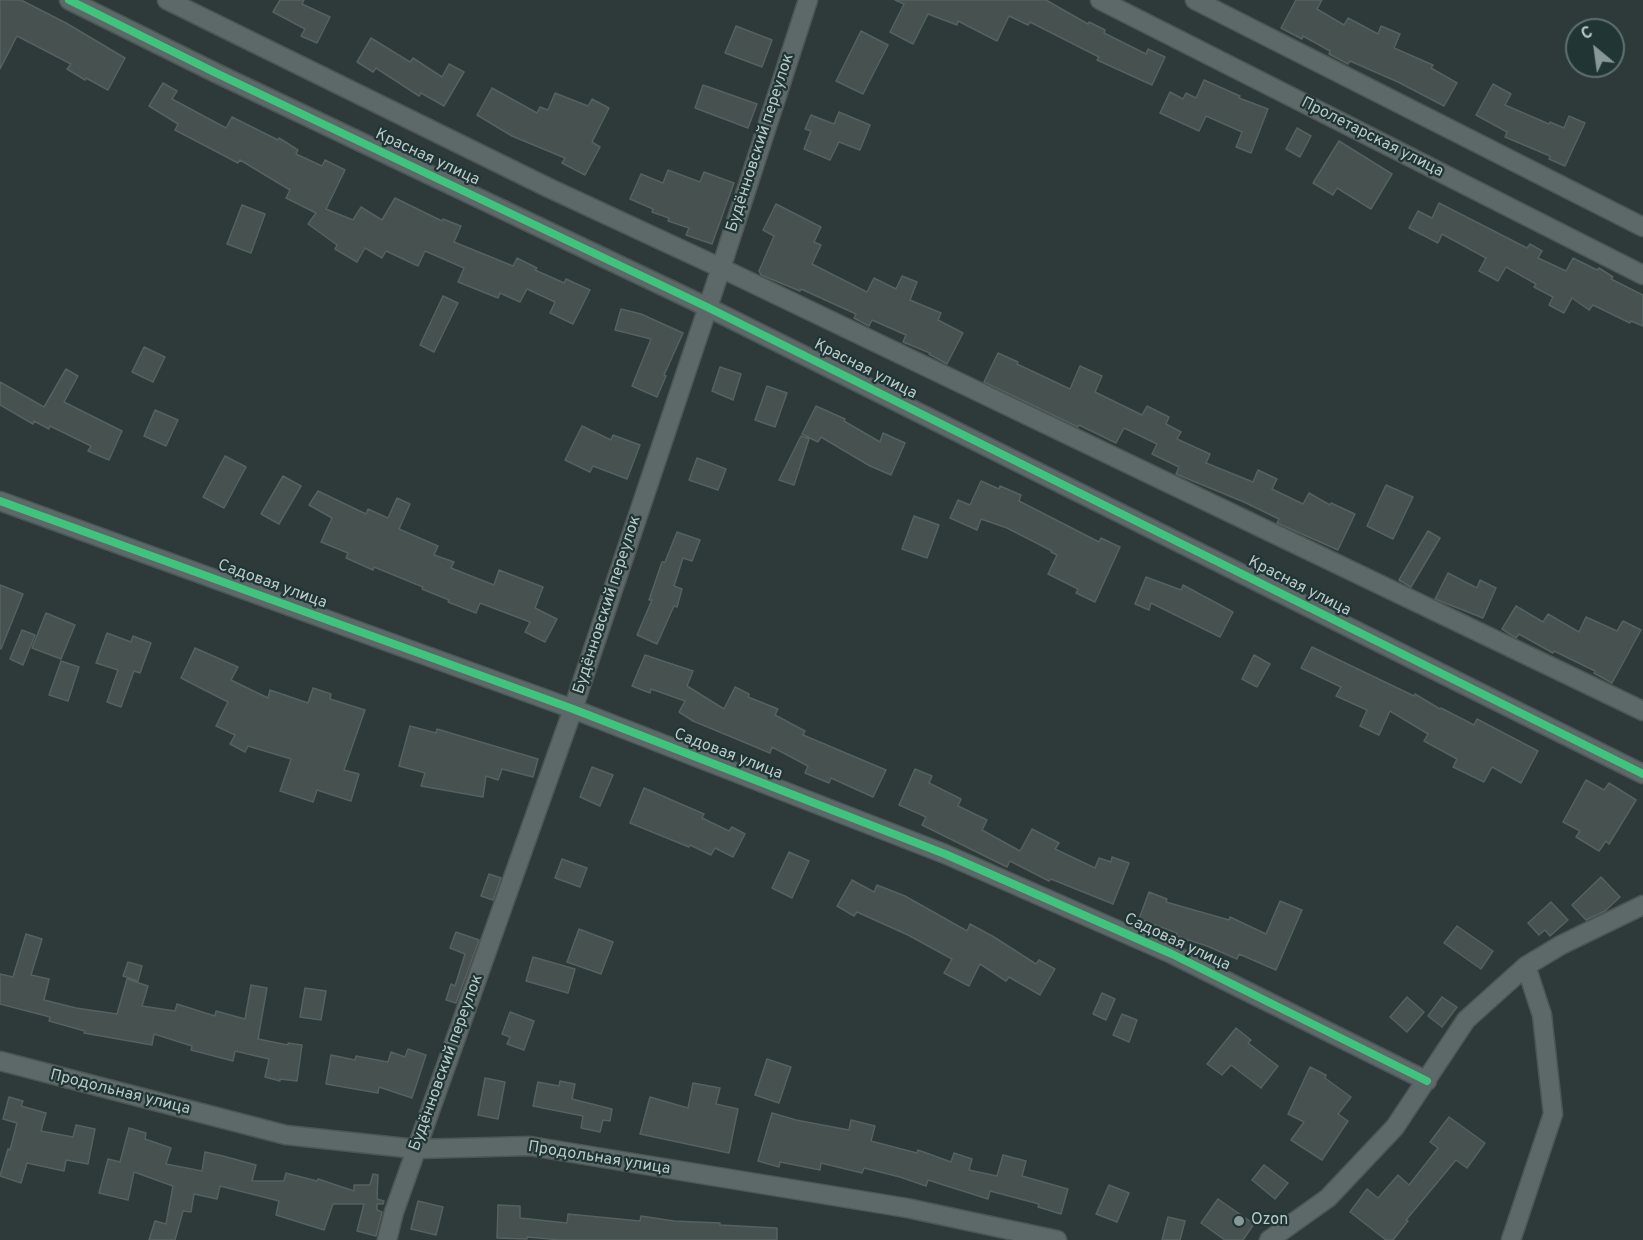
<!DOCTYPE html>
<meta charset="utf-8">
<style>
body{margin:0}
#map{position:relative;width:1643px;height:1240px;overflow:hidden;background:#2e3a39;font-family:Overpass,sans-serif}
canvas{display:block}
.north{position:absolute;left:1565px;top:18px;width:60px;height:60px;box-sizing:border-box;background:#203534;border:2px solid #5d7170;border-radius:50%;rotate:331deg;font-size:16px;font-weight:700;line-height:24px;text-align:center;color:#b8cac9}
.north::after{content:'';display:block;margin:auto;width:21px;height:27px;background:#889897;clip-path:polygon(50% 0,100% 100%,50% 72%,0 100%)}
</style>
<div id="map">
<canvas width="1643" height="1240"></canvas>
<div class="north">С</div>
</div>
<script>
const context = document.querySelector('canvas').getContext('2d');
context.lineJoin = 'round';
function fillPath(path, color) { context.fillStyle = color; context.fill(path, 'evenodd'); }
const poly = rows => new Path2D(rows.map(r => 'M' + r).join(''));
function stroke(path, color, width, dash) { context.strokeStyle = color; context.lineWidth = width; context.lineCap = dash ? 'butt' : 'round'; context.setLineDash(dash || []); context.stroke(path); }
function write(font, color, halo, rows, align = 'center') {
  context.font = font + ' Overpass,sans-serif'; context.lineWidth = 4.5; context.setLineDash([]); context.textBaseline = 'middle'; context.strokeStyle = halo; context.fillStyle = color; for (const [text, x, y, turn = 0] of rows) {
    context.save(); context.translate(x, y); context.rotate((+turn || 0) * Math.PI / 180); context.textAlign = isNaN(turn) ? turn : align; if (halo) context.strokeText(text, 0, 0); context.fillText(text, 0, 0); context.restore();
  }
}
const building = poly([
 [0,0,21,0,66,23,125,58,108,90,86,78,85,80,67,69,71,64,17,36,0,69,0,0],
 [280,0,304,0,302,4,330,17,317,43,301,36,305,29,273,12,280,0],
 [895,0,1046,0,1088,24,1089,22,1105,30,1104,33,1146,54,1148,49,1165,57,1152,85,1097,60,1099,57,1030,22,1028,25,1009,16,997,41,958,21,957,25,928,14,913,44,890,32,904,4,895,0],
 [1296,0,1322,0,1317,9,1344,25,1348,18,1378,34,1381,26,1400,34,1394,48,1433,65,1431,68,1457,83,1444,106,1398,82,1350,61,1348,64,1329,54,1330,51,1303,36,1302,39,1281,28,1296,0],
 [736,26,772,40,762,67,725,53,736,26],
 [861,31,888,45,863,94,836,81,861,31],
 [371,38,410,62,413,58,442,77,449,64,464,72,444,106,421,93,419,96,376,68,373,72,357,62,371,38],
 [1204,80,1240,96,1239,98,1268,109,1251,153,1236,147,1242,132,1206,116,1199,131,1160,113,1170,92,1183,99,1186,93,1196,98,1204,80],
 [163,83,177,91,172,99,226,128,232,117,278,140,279,138,298,150,296,154,322,166,325,160,345,170,326,209,353,220,361,207,382,220,395,198,442,221,443,219,461,226,454,242,513,266,517,258,537,268,535,270,564,283,566,279,590,290,573,324,550,313,555,302,527,289,520,302,500,293,498,298,458,282,464,268,425,251,418,266,386,251,382,258,365,248,357,262,335,249,337,245,308,224,316,213,286,198,290,190,240,160,238,163,175,130,178,124,149,106,163,83],
 [1493,84,1511,94,1505,105,1549,124,1550,122,1564,128,1569,116,1585,123,1565,166,1549,159,1550,156,1505,137,1507,132,1476,115,1493,84],
 [703,85,757,104,748,128,695,108,703,85],
 [492,88,537,113,540,107,548,110,555,93,588,106,592,99,609,108,592,142,600,147,585,175,562,163,565,158,512,136,477,115,492,88],
 [839,112,870,125,860,150,839,142,830,160,804,149,811,131,805,129,811,115,834,124,839,112],
 [1297,128,1311,136,1300,157,1286,149,1297,128],
 [1339,141,1392,174,1371,209,1337,188,1333,195,1313,183,1339,141],
 [668,170,700,182,704,172,734,183,712,244,686,235,689,228,668,221,669,218,652,212,653,209,630,199,641,174,663,183,668,170],
 [1439,203,1527,248,1530,244,1542,251,1538,258,1566,271,1573,258,1597,270,1599,268,1613,277,1611,279,1643,295,1643,326,1631,321,1630,323,1593,305,1589,310,1572,298,1564,313,1549,305,1553,297,1534,287,1536,284,1506,267,1498,281,1479,271,1486,258,1442,234,1438,243,1409,228,1418,211,1432,218,1439,203],
 [776,204,821,227,814,242,821,245,812,264,867,292,874,278,896,289,902,276,917,282,910,300,941,313,938,320,963,333,947,364,929,354,930,353,903,342,906,335,872,320,869,326,854,318,856,314,801,289,800,291,761,275,759,271,774,236,763,230,776,204],
 [242,205,265,214,251,253,227,244,242,205],
 [443,296,458,303,434,352,420,345,443,296],
 [621,309,641,314,683,333,664,375,666,376,657,397,632,386,651,339,615,330,621,309],
 [144,347,165,357,153,382,132,372,144,347],
 [998,353,1018,362,1017,364,1070,389,1080,366,1102,376,1095,392,1142,415,1147,406,1169,417,1166,424,1181,432,1177,439,1210,454,1206,463,1253,482,1258,470,1277,479,1272,489,1303,504,1309,493,1330,505,1331,503,1355,514,1338,550,1277,523,1279,519,1244,502,1176,474,1179,467,1152,454,1157,444,1124,428,1116,443,1079,425,1078,427,984,382,998,353],
 [720,367,741,374,733,400,712,391,720,367],
 [66,369,78,376,64,402,122,431,109,460,88,451,91,446,50,426,49,429,34,421,33,424,0,405,0,382,44,407,66,369],
 [767,386,787,393,775,427,755,420,767,386],
 [816,406,845,419,844,421,880,442,883,433,905,443,891,475,870,466,821,437,818,442,802,434,816,406],
 [155,410,178,420,166,446,144,436,155,410],
 [582,426,611,440,613,435,640,445,627,479,593,466,590,472,565,460,582,426],
 [801,436,809,439,794,485,779,480,801,436],
 [225,456,246,467,224,508,203,497,225,456],
 [697,458,726,469,718,490,689,480,697,458],
 [283,476,301,486,279,524,261,514,283,476],
 [981,481,999,489,1000,486,1021,495,1019,501,1099,542,1101,538,1120,547,1095,602,1076,593,1078,589,1048,574,1057,555,1051,552,1052,551,1007,528,981,519,977,530,950,518,958,500,970,505,981,481],
 [1386,485,1413,497,1393,539,1367,526,1386,485],
 [318,491,366,514,368,509,388,518,397,498,410,504,399,529,438,546,434,555,454,562,451,568,494,585,499,570,543,587,535,608,557,619,545,642,525,632,530,622,480,603,476,613,448,602,449,600,422,589,423,587,374,567,373,570,346,558,348,553,321,542,332,518,309,505,318,491],
 [914,516,939,525,927,558,902,549,914,516],
 [1428,531,1440,538,1411,587,1399,580,1428,531],
 [677,532,700,540,692,561,683,558,674,586,682,589,677,607,674,606,657,644,637,635,652,600,649,600,662,562,665,562,677,532],
 [1448,573,1477,588,1480,580,1496,588,1483,618,1435,599,1448,573],
 [1146,577,1181,590,1183,585,1233,612,1220,637,1151,603,1149,610,1135,604,1146,577],
 [0,585,23,594,1,649,0,648,0,585],
 [1516,606,1543,622,1548,614,1579,632,1586,617,1617,631,1623,621,1641,630,1612,683,1594,673,1595,671,1554,651,1553,653,1519,634,1516,638,1502,629,1516,606],
 [46,613,75,625,61,659,32,648,46,613],
 [22,630,35,635,23,665,10,659,22,630],
 [107,633,131,642,133,636,151,643,140,673,134,671,121,707,107,702,118,670,96,663,107,633],
 [1312,647,1414,696,1415,694,1440,709,1441,708,1474,725,1477,719,1538,751,1521,783,1492,767,1484,782,1453,767,1457,759,1424,741,1428,734,1390,711,1379,735,1360,726,1367,710,1336,696,1341,687,1301,668,1312,647],
 [195,648,238,667,231,680,268,698,270,690,308,703,313,688,331,694,330,699,365,710,344,770,359,774,351,801,317,790,313,802,280,791,291,759,248,746,245,752,230,744,235,735,216,726,228,702,181,678,195,648],
 [645,655,693,671,687,686,724,709,735,687,749,694,748,697,778,709,775,715,805,731,803,735,886,770,873,797,831,778,829,783,805,773,808,766,772,747,770,753,693,721,679,712,685,701,651,689,650,693,632,686,645,655],
 [1254,655,1270,664,1257,687,1242,679,1254,655],
 [61,661,79,667,68,701,49,695,61,661],
 [410,726,436,733,437,729,538,759,533,777,502,769,498,780,486,776,483,797,421,786,425,773,399,766,410,726],
 [592,767,613,775,600,806,580,797,592,767],
 [915,769,932,776,929,783,961,799,958,806,987,820,982,830,1020,851,1032,829,1059,843,1055,849,1095,868,1099,858,1111,862,1112,857,1129,863,1113,904,1051,879,1049,881,1010,861,1007,867,922,825,926,817,899,805,915,769],
 [1586,780,1604,790,1609,783,1636,800,1609,844,1606,841,1599,851,1576,837,1580,831,1563,822,1586,780],
 [644,788,704,814,702,818,729,831,732,827,745,834,733,857,715,848,711,855,690,845,689,847,630,823,644,788],
 [789,852,809,861,792,898,772,888,789,852],
 [562,859,587,868,580,887,555,878,562,859],
 [489,874,501,878,493,900,481,896,489,874],
 [1601,877,1620,897,1605,911,1586,920,1572,905,1601,877],
 [852,880,874,892,877,885,905,896,967,931,970,924,994,937,1036,964,1039,960,1055,969,1040,995,1009,977,1006,981,980,964,969,986,944,973,952,959,908,935,857,912,854,916,837,906,852,880],
 [1149,892,1167,899,1166,902,1229,920,1230,917,1266,934,1280,901,1302,910,1276,970,1239,954,1237,959,1207,946,1176,936,1177,933,1139,919,1149,892],
 [1551,902,1568,920,1550,936,1545,930,1539,935,1528,923,1551,902],
 [1457,926,1493,951,1481,969,1444,943,1457,926],
 [579,929,613,942,601,974,567,962,579,929],
 [456,932,479,940,456,1003,446,1000,451,984,455,986,465,954,450,948,456,932],
 [26,934,42,939,31,975,49,979,44,1000,76,1008,117,1014,127,979,148,986,142,1006,175,1011,177,1004,215,1016,216,1011,245,1019,251,985,267,988,258,1039,288,1045,288,1043,302,1045,297,1081,280,1079,280,1081,265,1077,269,1059,235,1051,233,1061,191,1050,192,1046,154,1034,152,1045,84,1033,85,1031,49,1021,50,1017,0,1004,0,974,13,977,26,934],
 [533,957,575,969,568,993,526,981,533,957],
 [128,962,142,966,138,981,123,976,128,962],
 [305,988,326,991,321,1020,300,1017,305,988],
 [1102,993,1115,999,1106,1020,1093,1014,1102,993],
 [1407,997,1424,1012,1407,1032,1390,1017,1407,997],
 [1442,997,1457,1007,1442,1027,1428,1016,1442,997],
 [510,1012,534,1021,524,1050,507,1044,510,1037,502,1034,510,1012],
 [1122,1014,1137,1020,1129,1042,1113,1035,1122,1014],
 [1236,1028,1251,1040,1248,1043,1278,1066,1261,1088,1231,1065,1222,1075,1207,1064,1236,1028],
 [408,1049,426,1055,412,1098,379,1087,378,1093,326,1084,331,1055,355,1060,356,1056,388,1062,391,1052,405,1057,408,1049],
 [767,1059,791,1067,779,1103,755,1095,767,1059],
 [1310,1067,1326,1075,1325,1078,1351,1097,1338,1114,1348,1121,1322,1160,1291,1140,1304,1122,1288,1114,1310,1067],
 [485,1078,505,1082,498,1119,478,1115,485,1078],
 [560,1081,575,1084,572,1099,612,1109,610,1121,603,1120,600,1132,581,1128,583,1116,533,1106,538,1082,559,1086,560,1081],
 [693,1083,720,1088,716,1104,738,1109,729,1153,640,1134,650,1097,688,1108,693,1083],
 [9,1097,23,1101,21,1106,46,1113,41,1131,73,1137,76,1125,95,1129,88,1164,66,1160,64,1171,27,1163,21,1183,0,1176,8,1149,10,1150,17,1123,3,1119,9,1097],
 [772,1113,796,1120,849,1130,851,1120,875,1126,871,1141,917,1153,918,1150,951,1162,954,1153,972,1159,969,1170,997,1176,1003,1155,1026,1161,1022,1176,1068,1189,1061,1214,1038,1207,1039,1204,990,1191,988,1199,928,1180,926,1186,900,1177,864,1168,862,1173,821,1163,820,1170,780,1162,779,1167,758,1161,772,1113],
 [1449,1117,1485,1143,1467,1168,1456,1160,1406,1220,1408,1221,1393,1240,1386,1240,1350,1212,1367,1189,1378,1198,1398,1175,1409,1185,1438,1148,1430,1142,1449,1117],
 [129,1128,146,1133,145,1139,171,1148,166,1164,202,1171,205,1152,223,1156,256,1165,252,1181,284,1181,286,1173,317,1181,318,1179,354,1191,354,1185,370,1185,373,1174,378,1175,377,1199,384,1201,383,1204,377,1204,377,1210,382,1212,376,1236,357,1231,364,1204,333,1204,324,1230,276,1215,279,1201,220,1186,217,1199,194,1194,191,1212,183,1211,175,1240,149,1240,155,1221,166,1224,173,1186,134,1172,128,1200,99,1193,108,1159,120,1162,129,1128],
 [1264,1165,1288,1183,1275,1199,1252,1180,1264,1165],
 [1109,1185,1129,1193,1117,1222,1096,1214,1109,1185],
 [1218,1199,1254,1224,1243,1240,1225,1240,1201,1223,1218,1199],
 [418,1201,443,1207,436,1235,411,1229,418,1201],
 [498,1205,520,1206,520,1218,567,1223,568,1214,640,1221,641,1216,674,1221,720,1223,720,1225,777,1228,777,1240,561,1240,527,1237,527,1239,497,1238,498,1205],
 [1168,1217,1185,1221,1180,1240,1162,1240,1168,1217]
]);
fillPath(building, '#465150');
stroke(building, '#556161', 1.5);
const minor = poly([
 [69,0,216,73,707,307,1643,774],
 [167,0,549,188,721,268,1643,711],
 [1100,0,1643,275],
 [1195,0,1643,227],
 [0,501,573,709,945,854,1172,954,1427,1081],
 [0,1061,286,1135,416,1149,530,1146,907,1208,1057,1240],
 [387,1240,394,1212,573,709,721,268,808,0],
 [1269,1240,1328,1198,1395,1127,1466,1020,1526,966,1561,945,1643,905],
 [1511,1240,1553,1114,1542,1015,1526,966]
]);
stroke(minor, '#4d5655', 21);
stroke(minor, '#5d6868', 18);
stroke(poly([
 [69,0,216,73,707,307,1643,774],
 [0,501,573,709,945,854,1172,954,1427,1081]
]), '#40c37c', 8);
for (const [x, y, r, color] of [
 [1239,1221,6,"#889897"]
]) { const dot = new Path2D(); dot.arc(x, y, r, 0, 2 * Math.PI); context.fillStyle = color; context.fill(dot); stroke(dot, '#203534', 2); }
write('16px', '#b8cac9', '#203534', [
 ["Пролетарская улица",1372,138,27],
 ["Будённовский переулок",761,143,-72],
 ["Красная улица",427,158,25],
 ["Красная улица",865,370,27],
 ["Садовая улица",272,585,20],
 ["Красная улица",1299,587,27],
 ["Будённовский переулок",608,605,-72],
 ["Садовая улица",728,755,21],
 ["Садовая улица",1177,943,25],
 ["Будённовский переулок",447,1063,-70],
 ["Продольная улица",120,1093,14],
 ["Продольная улица",599,1159,9]
]);
write('16px', '#b8cac9', '#203534', [
 ["Ozon",1251,1221]
], 'left');
</script>
